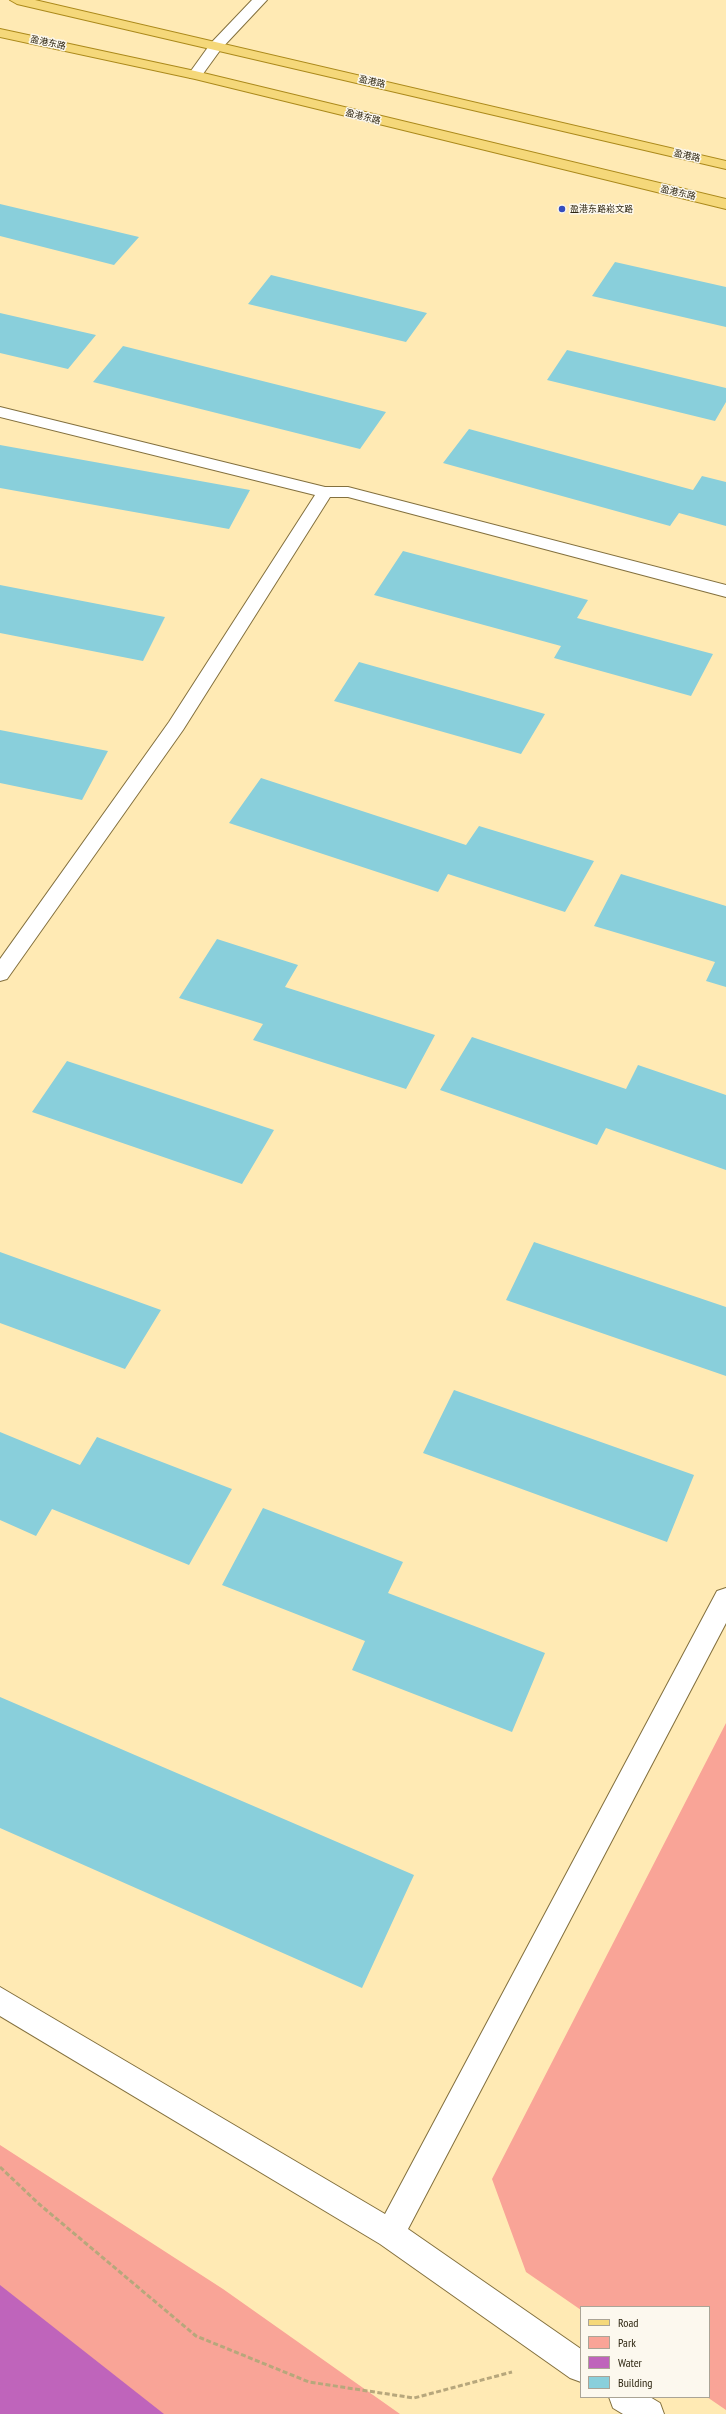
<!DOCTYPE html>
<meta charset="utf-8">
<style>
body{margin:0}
#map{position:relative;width:726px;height:2414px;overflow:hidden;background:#ffeab4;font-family:"PT Sans Narrow",sans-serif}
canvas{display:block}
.legend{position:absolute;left:580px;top:2306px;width:130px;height:92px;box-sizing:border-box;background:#fcf8ee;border:1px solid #aaa496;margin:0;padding:5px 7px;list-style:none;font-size:12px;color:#2e2611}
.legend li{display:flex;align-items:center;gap:8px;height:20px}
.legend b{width:20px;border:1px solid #aaa496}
</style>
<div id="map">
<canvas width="726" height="2414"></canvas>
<ul class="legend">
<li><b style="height:5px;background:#f5d87a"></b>Road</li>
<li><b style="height:11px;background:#f9a497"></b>Park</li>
<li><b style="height:11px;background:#bf64bb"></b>Water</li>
<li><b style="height:11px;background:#89cfdb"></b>Building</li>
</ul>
</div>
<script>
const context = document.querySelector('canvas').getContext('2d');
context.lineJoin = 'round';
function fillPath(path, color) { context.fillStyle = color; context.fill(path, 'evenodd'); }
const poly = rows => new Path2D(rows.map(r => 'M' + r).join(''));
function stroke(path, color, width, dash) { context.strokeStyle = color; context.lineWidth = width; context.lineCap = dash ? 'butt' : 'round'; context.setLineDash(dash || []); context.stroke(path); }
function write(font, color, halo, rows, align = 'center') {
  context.font = font + ' "PT Sans Narrow","Noto Sans SC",sans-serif'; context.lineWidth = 3; context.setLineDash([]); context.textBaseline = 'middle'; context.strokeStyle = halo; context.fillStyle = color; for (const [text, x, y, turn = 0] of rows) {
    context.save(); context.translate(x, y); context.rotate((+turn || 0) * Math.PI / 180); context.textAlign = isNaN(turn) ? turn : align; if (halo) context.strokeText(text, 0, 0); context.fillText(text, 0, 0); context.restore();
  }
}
fillPath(poly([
 [726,1723,726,2410,707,2397,709,2397,709,2307,581,2307,581,2310,526,2272,492,2179],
 [0,2145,223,2289,400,2414,0,2414]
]), '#f9a497');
fillPath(poly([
 [0,2285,164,2414,0,2414]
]), '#bf64bb');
fillPath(poly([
 [0,204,139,237,114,265,0,236],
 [615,262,726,287,726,327,592,296],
 [271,275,427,313,406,342,248,304],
 [0,313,96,335,68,369,0,353],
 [123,346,386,412,360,449,93,382],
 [567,350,726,388,726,402,715,421,547,380],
 [469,429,693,490,702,476,726,482,726,526,679,513,670,526,443,463],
 [0,445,250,490,229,529,0,488],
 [403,551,588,600,577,618,713,654,691,696,554,658,561,646,374,595],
 [0,585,165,617,143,661,0,633],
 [359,662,545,714,521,754,334,701],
 [0,730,108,751,82,800,0,783],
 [261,778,466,845,479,826,594,861,565,912,448,874,438,892,229,823],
 [621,874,726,906,726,987,706,981,715,962,594,926],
 [217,939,298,965,285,987,435,1035,406,1089,253,1040,263,1024,179,998],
 [472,1037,626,1089,638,1065,726,1095,726,1170,606,1128,597,1145,440,1090],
 [67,1061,274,1130,242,1184,32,1112],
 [534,1242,726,1307,726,1376,506,1300],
 [0,1252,161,1310,125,1369,0,1323],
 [454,1390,694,1475,667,1542,423,1453],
 [0,1432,80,1465,97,1437,232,1489,189,1565,52,1509,36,1536,0,1520],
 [263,1508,403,1562,388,1593,545,1653,512,1732,352,1670,365,1641,222,1585],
 [0,1697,414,1875,362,1988,0,1828]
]), '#89cfdb');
const minor = poly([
 [252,0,267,0,221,49,200,78,190,78,188,75,211,43,252,0],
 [0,407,325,487,348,487,726,585,726,597,348,497,330,497,183,730,7,979,0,981,0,959,169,722,315,495,0,417,0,407],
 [726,1588,726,1623,408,2229,581,2349,581,2382,570,2378,380,2244,0,2016,0,1987,385,2214,717,1591,726,1588],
 [609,2397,650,2397,660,2403,664,2414,623,2414,613,2408,609,2397]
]);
const major = poly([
 [10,0,35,0,726,161,726,169,17,4,10,0],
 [0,29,195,71,726,199,726,209,195,79,0,37,0,29]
]);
stroke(minor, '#83703e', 2);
stroke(major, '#ab891b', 2);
stroke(poly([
 [0,2167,39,2204,196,2336,309,2382,414,2398,512,2372]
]), '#b7a77c', 3, [5, 2.5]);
fillPath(minor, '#fff');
fillPath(major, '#f5d87a');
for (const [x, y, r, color] of [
 [562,209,4,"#344dbe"]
]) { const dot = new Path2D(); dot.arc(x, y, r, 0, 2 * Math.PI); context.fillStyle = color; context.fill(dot); stroke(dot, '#fcf8ee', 1.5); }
write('9px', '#2e2611', '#fcf8ee', [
 ["盈港东路",48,43,12],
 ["盈港路",372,82,13],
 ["盈港东路",363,117,14],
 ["盈港路",687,156,13],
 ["盈港东路",678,193,13]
]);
write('9px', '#2e2611', '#fcf8ee', [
 ["盈港东路崧文路",570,209]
], 'left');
</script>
